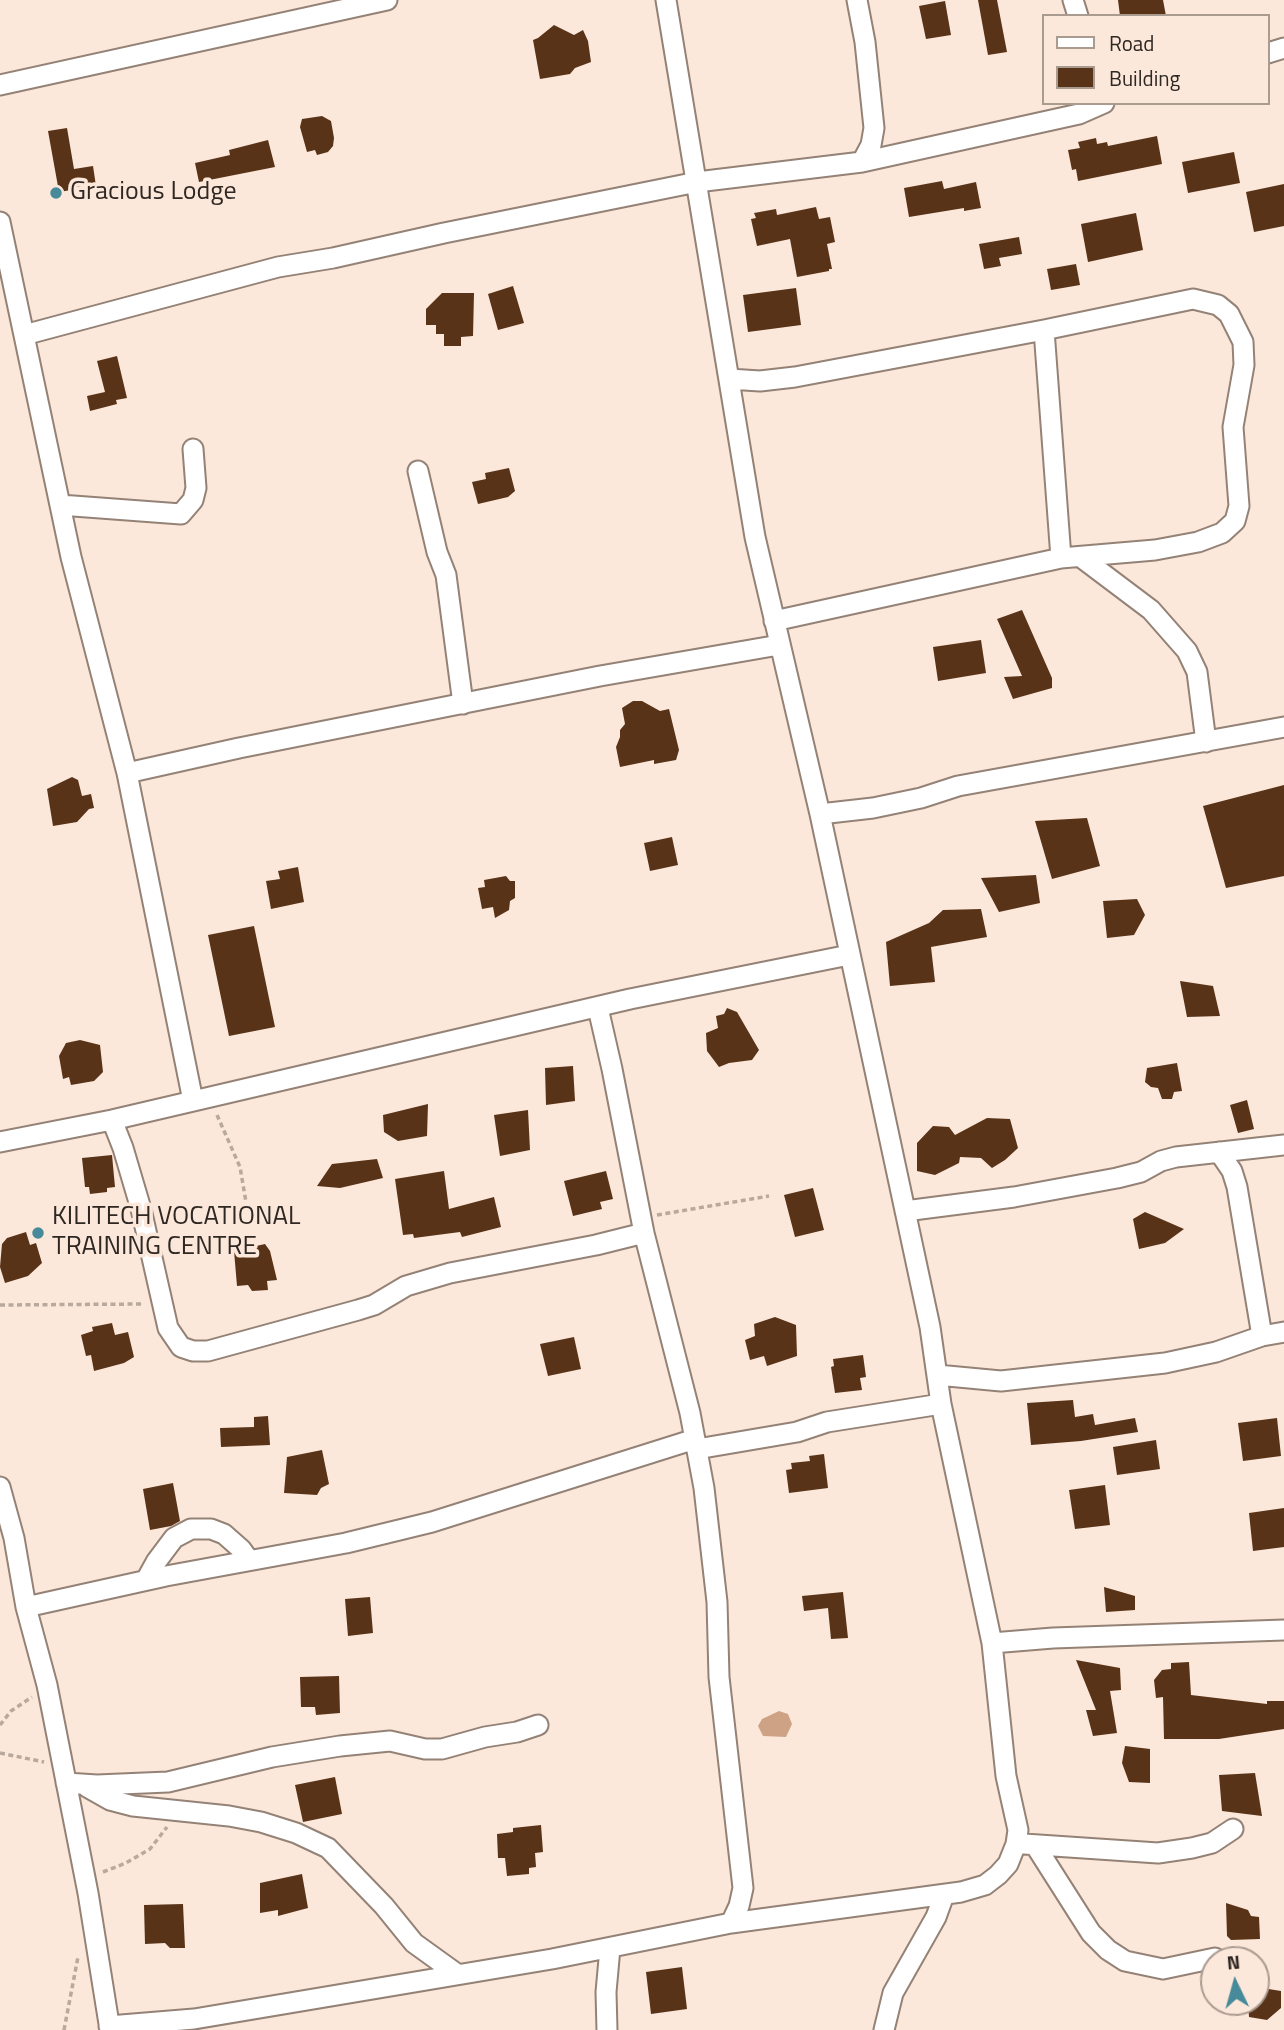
<!DOCTYPE html>
<style>
body{margin:0}
#map{position:relative;width:1284px;height:2030px;overflow:hidden;background:#fce8db;font-family:"Titillium Web",sans-serif}
canvas{display:block}
.legend{position:absolute;left:1042px;top:14px;width:228px;height:91px;box-sizing:border-box;background:#fce8db;border:2px solid #aa9b91;margin:0;padding:9px 12px;list-style:none;font-size:21px;color:#2f2722}
.legend li{display:flex;align-items:center;gap:14px;height:35px}
.legend b{width:35px;border:2px solid #aa9b91}
.north{position:absolute;left:1200px;top:1946px;width:70px;height:70px;box-sizing:border-box;background:#fce8db;border:2px solid #aa9b91;border-radius:50%;rotate:355deg;font-size:19px;font-weight:700;line-height:28px;text-align:center;color:#2f2722}
.north::after{content:'';display:block;margin:auto;width:24px;height:32px;background:#478a9a;clip-path:polygon(50% 0,100% 100%,50% 72%,0 100%)}
</style>
<div id="map">
<canvas width="1284" height="2030"></canvas>
<ul class="legend">
<li><b style="height:9px;background:#fff"></b>Road</li>
<li><b style="height:19px;background:#583318"></b>Building</li>
</ul>
<div class="north">N</div>
</div>
<script>
const context = document.querySelector('canvas').getContext('2d');
context.lineJoin = 'round';
function fillPath(path, color) { context.fillStyle = color; context.fill(path, 'evenodd'); }
const poly = rows => new Path2D(rows.map(r => 'M' + r).join(''));
function stroke(path, color, width, dash) { context.strokeStyle = color; context.lineWidth = width; context.lineCap = dash ? 'butt' : 'round'; context.setLineDash(dash || []); context.stroke(path); }
function write(font, color, halo, rows, align = 'center') {
  context.font = font + ' "Titillium Web",sans-serif'; context.lineWidth = 7; context.setLineDash([]); context.textBaseline = 'middle'; context.strokeStyle = halo; context.fillStyle = color; for (const [text, x, y, turn = 0] of rows) {
    context.save(); context.translate(x, y); context.rotate((+turn || 0) * Math.PI / 180); context.textAlign = isNaN(turn) ? turn : align; if (halo) context.strokeText(text, 0, 0); context.fillText(text, 0, 0); context.restore();
  }
}
fillPath(poly([
 [779,1711,788,1714,792,1724,786,1737,763,1736,758,1726,762,1719]
]), '#cea385');
fillPath(poly([
 [978,0,997,0,1007,52,988,55],
 [1118,0,1163,0,1166,16,1120,16],
 [945,1,951,35,926,39,919,6],
 [554,25,574,35,583,30,588,41,591,62,575,68,570,74,540,79,533,40,538,38],
 [322,116,331,121,334,138,333,146,328,152,317,155,315,150,307,152,300,127,302,119],
 [67,128,74,169,93,166,96,186,59,192,48,131],
 [1157,136,1162,164,1078,181,1076,169,1072,170,1068,150,1080,148,1078,142,1096,138,1097,144,1107,142,1108,146],
 [268,140,275,167,199,182,195,163,230,155,229,150],
 [1234,152,1240,183,1188,193,1182,162],
 [942,181,944,189,976,182,981,208,964,211,964,208,909,217,904,188],
 [1284,184,1284,226,1254,232,1246,192],
 [816,207,819,219,830,217,835,242,827,244,832,269,829,269,829,271,797,277,790,239,757,246,751,219,756,218,754,213,776,209,777,215],
 [1136,213,1143,250,1088,262,1081,224],
 [1019,237,1022,254,999,258,1001,266,984,269,979,244],
 [1076,264,1080,285,1051,290,1047,269],
 [513,286,524,323,498,330,488,294],
 [796,288,801,325,748,332,743,295],
 [442,293,474,293,473,336,461,337,461,346,444,346,444,334,436,334,436,325,426,325,426,309],
 [117,356,127,398,116,400,117,404,90,411,87,396,105,392,97,361],
 [509,468,515,491,508,497,478,504,472,482,486,479,485,473],
 [1022,610,1052,678,1052,688,1013,699,1004,677,1022,676,997,619],
 [981,640,986,673,938,681,933,647],
 [633,701,642,701,660,711,669,709,679,750,676,760,654,764,654,760,620,767,616,747,620,737,620,730,625,724,622,708],
 [72,777,78,780,82,796,91,794,94,808,89,809,77,822,53,826,47,789],
 [1284,785,1284,876,1226,888,1203,806],
 [1087,818,1100,866,1052,879,1035,821],
 [672,837,678,865,650,871,644,843],
 [298,867,304,902,271,909,266,881,280,879,278,871],
 [1036,875,1040,903,999,912,981,878],
 [506,876,510,881,515,881,515,898,510,901,509,910,495,918,493,907,482,909,478,888,485,887,484,880],
 [1137,899,1145,915,1134,935,1107,938,1103,901],
 [981,909,987,937,931,947,935,982,890,986,886,942,929,923,943,910],
 [254,926,275,1027,229,1036,208,935],
 [1180,981,1213,986,1220,1016,1187,1017],
 [727,1008,737,1012,759,1050,752,1060,729,1063,719,1067,707,1051,706,1033,718,1028,716,1016,724,1014],
 [80,1040,100,1045,103,1072,94,1081,71,1085,69,1077,63,1079,59,1056,66,1043],
 [1177,1063,1182,1091,1174,1092,1172,1099,1162,1099,1158,1088,1151,1087,1145,1082,1147,1068],
 [573,1066,575,1101,546,1105,545,1068],
 [1247,1100,1254,1129,1238,1133,1230,1105],
 [428,1104,427,1136,398,1141,384,1132,383,1115],
 [528,1110,530,1150,500,1156,494,1115],
 [987,1118,1010,1119,1018,1148,1005,1160,992,1168,981,1158,960,1157,959,1163,935,1175,917,1171,917,1143,933,1126,949,1127,955,1135],
 [112,1155,115,1187,107,1188,107,1192,90,1194,89,1187,85,1187,82,1158],
 [377,1159,383,1178,340,1188,317,1186,332,1164],
 [444,1171,449,1209,494,1197,501,1227,462,1237,460,1232,414,1238,413,1234,403,1235,395,1179],
 [606,1171,613,1199,600,1202,602,1209,573,1216,564,1181],
 [813,1188,824,1230,795,1237,784,1195],
 [1145,1212,1184,1229,1165,1243,1139,1249,1133,1219],
 [26,1232,30,1245,36,1243,42,1263,28,1276,5,1283,0,1267,2,1244,7,1238],
 [265,1244,270,1251,277,1280,267,1281,268,1290,252,1291,248,1285,237,1286,234,1251],
 [775,1317,796,1325,797,1356,767,1366,764,1356,750,1360,745,1340,755,1336,754,1324],
 [112,1323,115,1335,128,1332,134,1357,124,1363,94,1371,91,1355,86,1356,81,1335,93,1331,92,1327],
 [574,1337,581,1369,548,1376,540,1344],
 [863,1355,866,1377,860,1378,862,1390,835,1393,831,1367,834,1366,833,1359],
 [1073,1400,1075,1417,1093,1414,1095,1425,1135,1418,1138,1432,1081,1441,1031,1445,1027,1403],
 [268,1416,270,1445,221,1447,220,1428,254,1427,254,1417],
 [1277,1418,1281,1456,1243,1461,1238,1423],
 [1156,1440,1160,1469,1117,1475,1113,1447],
 [322,1450,329,1484,321,1488,317,1495,284,1493,287,1457],
 [824,1454,828,1488,789,1493,786,1470,792,1469,791,1463,810,1461,809,1456],
 [173,1483,180,1521,171,1526,150,1530,143,1489],
 [1105,1485,1110,1525,1075,1529,1069,1490],
 [1284,1508,1284,1547,1253,1551,1249,1513],
 [1104,1587,1135,1596,1135,1610,1106,1612],
 [843,1592,848,1638,831,1639,828,1608,804,1611,802,1596],
 [370,1597,373,1633,348,1636,345,1599],
 [1076,1660,1120,1668,1121,1690,1110,1691,1117,1733,1093,1736,1086,1710,1096,1710],
 [1189,1662,1191,1695,1267,1704,1267,1701,1284,1701,1284,1729,1219,1739,1164,1739,1163,1697,1156,1698,1154,1680,1162,1670,1171,1669,1171,1663],
 [339,1676,340,1713,316,1715,315,1707,301,1707,300,1677],
 [1125,1746,1150,1749,1150,1783,1129,1782,1122,1763],
 [1255,1773,1262,1816,1222,1811,1219,1775],
 [335,1777,342,1814,303,1822,295,1785],
 [541,1825,543,1852,535,1853,536,1867,529,1868,529,1874,507,1876,505,1858,498,1858,497,1834,513,1832,513,1828],
 [302,1874,308,1908,278,1916,278,1910,260,1913,260,1883],
 [1226,1903,1248,1910,1251,1916,1259,1917,1260,1939,1231,1940,1227,1936],
 [183,1904,185,1948,170,1948,165,1943,145,1944,144,1905],
 [682,1967,687,2009,651,2014,646,1972],
 [1256,1987,1281,1991,1281,2008,1267,2020,1249,2017,1248,2002,1256,2002]
]), '#583318');
const minor = poly([
 [857,0,865,42,874,128,871,145,862,162],
 [1073,0,1078,16],
 [1268,53,1284,48],
 [0,85,387,0],
 [0,222,71,557,127,773,193,1101],
 [1044,330,1061,558],
 [24,335,278,267,333,258,444,233,697,182,862,162,1079,114,1104,103],
 [729,379,760,381,795,377,1044,330,1193,299,1218,305,1229,314,1243,342,1244,365,1233,427,1239,506,1235,521,1222,533,1198,542,1155,550,1061,558,774,621],
 [418,471,437,552,446,575,463,704],
 [60,505,181,514,193,500,196,488,193,449],
 [1082,558,1151,610,1187,651,1197,672,1206,742],
 [127,773,239,748,600,676,779,645],
 [820,814,873,808,921,798,958,786,1284,727],
 [598,1008,612,1069,644,1233,690,1413,704,1488,717,1602,719,1677,743,1888,739,1906,731,1923],
 [112,1120,123,1148,141,1209,168,1328,181,1347,193,1351,208,1351,358,1310,374,1305,406,1286,450,1273,596,1245,644,1233],
 [0,1142,112,1120,630,999,849,955],
 [1219,1152,1232,1171,1237,1187,1262,1336],
 [905,1211,1014,1197,1117,1178,1141,1172,1161,1161,1176,1157,1284,1145],
 [937,1375,1001,1381,1165,1363,1216,1352,1262,1336,1284,1332],
 [697,1449,797,1432,827,1422,941,1404],
 [0,1487,14,1538,26,1607,47,1685,88,1893,110,2030],
 [146,1580,156,1562,174,1538,191,1529,211,1529,224,1534,241,1549,249,1560],
 [26,1607,166,1576,346,1543,432,1522,695,1439],
 [992,1643,1053,1638,1284,1630],
 [66,1783,97,1785,168,1782,272,1757,340,1746,390,1741,425,1749,442,1749,485,1737,517,1732,538,1725],
 [87,1787,110,1800,133,1806,229,1816,261,1822,296,1833,328,1848,384,1906,414,1943,457,1974],
 [1024,1844,1158,1853,1192,1848,1212,1843,1233,1829],
 [1035,1845,1091,1933,1108,1950,1125,1961,1163,1969,1215,1958],
 [109,2026,194,2019,552,1959,731,1923,961,1892,985,1885,998,1875,1008,1864,1016,1844,1018,1830,1006,1776,992,1643,941,1404,930,1327,820,814,755,537,666,0],
 [607,2030,606,1992,610,1948],
 [884,2030,893,1993,936,1917,944,1895]
]);
stroke(minor, '#948276', 23);
stroke(poly([
 [217,1115,240,1167,246,1202],
 [657,1215,769,1196],
 [0,1305,143,1304],
 [0,1725,11,1711,32,1697],
 [0,1753,44,1762],
 [103,1872,126,1863,150,1849,167,1827],
 [64,2030,78,1957]
]), '#b8a89d', 3.5, [5, 3.5]);
stroke(minor, '#fff', 19);
for (const [x, y, r, color] of [
 [56,193,7,"#478a9a"],
 [38,1233,7,"#478a9a"]
]) { const dot = new Path2D(); dot.arc(x, y, r, 0, 2 * Math.PI); context.fillStyle = color; context.fill(dot); stroke(dot, '#fce8db', 2.5); }
write('26px', '#2f2722', '#fce8db', [
 ["Gracious Lodge",70,193],
 ["KILITECH VOCATIONAL",52,1218],
 ["TRAINING CENTRE",52,1248]
], 'left');
</script>
